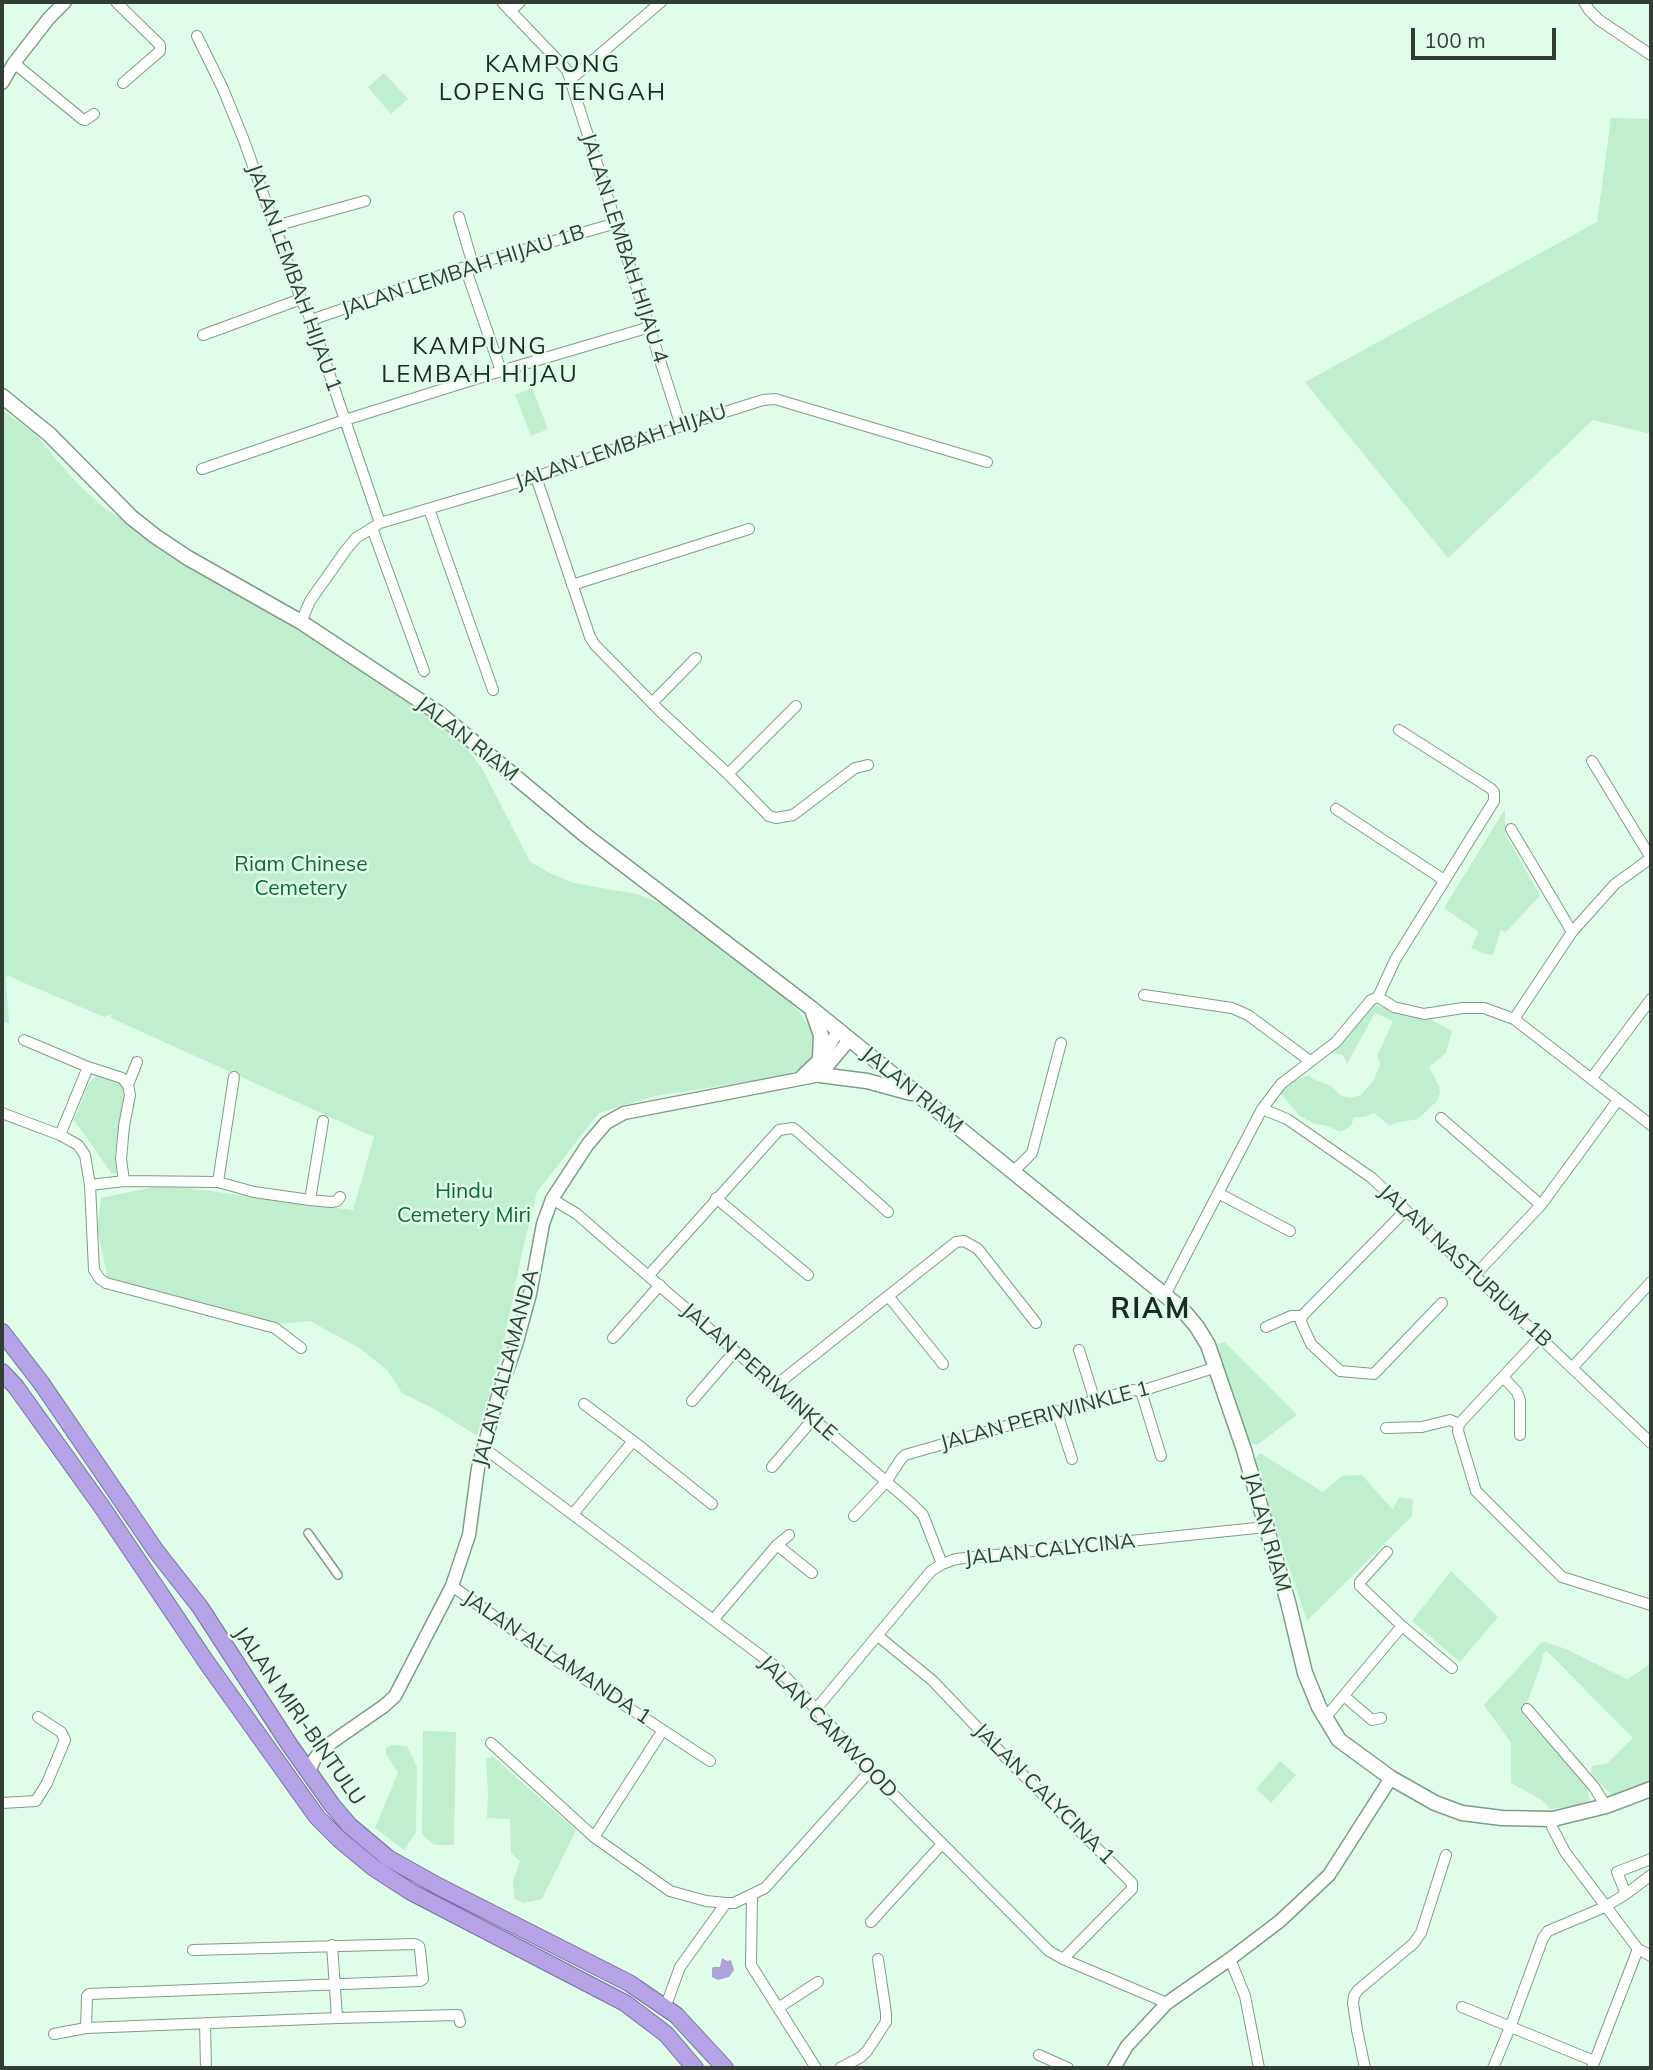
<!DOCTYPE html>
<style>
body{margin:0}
#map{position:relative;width:1653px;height:2070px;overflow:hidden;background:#e0fde9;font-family:Mulish,sans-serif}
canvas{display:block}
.frame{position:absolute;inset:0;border:4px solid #323d36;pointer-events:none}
.scale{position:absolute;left:1411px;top:28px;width:145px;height:32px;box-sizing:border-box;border:4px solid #323d36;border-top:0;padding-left:9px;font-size:21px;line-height:24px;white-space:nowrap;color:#323d36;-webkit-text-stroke:5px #e0fde9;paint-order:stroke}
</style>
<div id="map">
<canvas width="1653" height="2070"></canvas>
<div class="frame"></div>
<div class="scale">100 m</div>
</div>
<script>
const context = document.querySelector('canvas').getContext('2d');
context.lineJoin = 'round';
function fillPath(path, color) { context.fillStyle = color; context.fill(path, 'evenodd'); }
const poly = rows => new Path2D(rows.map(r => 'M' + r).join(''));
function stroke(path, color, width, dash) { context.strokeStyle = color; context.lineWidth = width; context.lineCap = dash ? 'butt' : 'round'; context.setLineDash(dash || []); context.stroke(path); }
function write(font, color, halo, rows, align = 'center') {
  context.font = font + ' Mulish,sans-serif'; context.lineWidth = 5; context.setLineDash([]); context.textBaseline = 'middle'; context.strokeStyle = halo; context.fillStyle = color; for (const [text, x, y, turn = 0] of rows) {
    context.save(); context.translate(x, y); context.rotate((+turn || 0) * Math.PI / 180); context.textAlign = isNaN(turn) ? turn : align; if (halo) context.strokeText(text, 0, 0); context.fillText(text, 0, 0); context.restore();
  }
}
fillPath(poly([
 [384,73,408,99,391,114,368,87],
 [1611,118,1651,119,1651,434,1593,420,1448,558,1305,382,1597,222],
 [532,388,548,429,531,436,515,395],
 [2,410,34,433,77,483,103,507,234,592,377,678,433,717,462,741,483,770,530,862,550,873,573,883,637,894,678,910,755,968,795,1006,816,1036,813,1053,805,1066,785,1076,655,1096,599,1113,537,1192,521,1257,502,1352,477,1436,436,1410,402,1393,388,1371,361,1349,310,1321,277,1324,108,1280,97,1228,101,1198,164,1185,353,1210,374,1137,111,1018,111,1014,104,1017,8,976,6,978,9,1024,2,1021],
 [1505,809,1505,833,1540,896,1505,933,1501,929,1493,955,1485,954,1471,948,1479,932,1444,908],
 [1374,1005,1430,1019,1452,1031,1446,1053,1429,1067,1439,1086,1440,1092,1437,1101,1418,1119,1395,1123,1390,1126,1374,1113,1364,1117,1354,1117,1351,1126,1341,1132,1327,1126,1312,1123,1300,1116,1280,1093,1287,1084,1309,1075,1313,1079,1331,1086,1341,1096,1351,1098,1361,1095,1374,1080,1380,1064,1377,1056,1393,1021,1375,1013,1347,1064,1343,1055,1332,1052,1350,1034,1369,1006],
 [97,1075,120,1083,125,1087,115,1153,116,1173,112,1174,74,1120,88,1084],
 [1225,1342,1297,1415,1257,1445,1250,1443,1220,1365,1217,1344],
 [1260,1453,1323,1492,1342,1476,1362,1475,1393,1510,1399,1497,1413,1499,1412,1516,1307,1621,1253,1461],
 [1451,1571,1498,1617,1460,1662,1412,1621],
 [1545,1642,1566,1649,1627,1679,1651,1664,1651,1780,1630,1790,1612,1795,1591,1775,1592,1766,1606,1764,1633,1738,1547,1651,1542,1654,1543,1658,1523,1715,1587,1786,1590,1800,1575,1806,1550,1809,1542,1800,1511,1783,1511,1743,1484,1705,1541,1643],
 [423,1731,456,1732,454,1845,434,1845,422,1834],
 [391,1745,407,1746,417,1767,416,1832,404,1850,375,1828,398,1773,386,1754,386,1748],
 [492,1756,576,1830,542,1899,523,1903,514,1898,513,1881,520,1861,511,1853,510,1819,487,1818,488,1792,486,1759],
 [1280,1761,1296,1775,1271,1803,1256,1789]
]), '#bfefce');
fillPath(poly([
 [722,1958,727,1961,731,1960,734,1970,729,1977,718,1980,712,1977,712,1969,713,1967,720,1967]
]), '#afa2d7');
const pedestrian = poly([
 [308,1533,338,1575]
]);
const minor = poly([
 [116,2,160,45,160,51,123,83],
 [502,2,567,70,681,426],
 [1584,2,1589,10,1599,20,1651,55],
 [510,11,520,2],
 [197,36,223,89,243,138,301,299,311,320,380,523],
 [14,63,82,119,85,120,94,114],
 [570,80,661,2],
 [459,217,473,265],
 [275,226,365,201],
 [465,267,501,371],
 [311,320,465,267,616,223],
 [203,335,301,299],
 [202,469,345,420,501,371,650,327],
 [536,477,590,637,595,645,660,711,728,774,769,816,776,818,793,815,855,768,868,765],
 [429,509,493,690],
 [372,528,424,671],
 [572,585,749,529],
 [301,622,310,601,346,550,356,538,380,523,536,477,681,426,763,400,775,399,987,462],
 [652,703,696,658],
 [1592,761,1651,858],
 [728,774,796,706],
 [1336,809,1444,880],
 [1511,829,1572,932,1514,1019],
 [1572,932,1615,884,1651,858],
 [1144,995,1232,1008,1248,1015,1310,1061],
 [1378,997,1394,1007,1424,1014,1463,1008,1484,1008,1514,1019,1651,1125],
 [24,1040,88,1067,122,1078,128,1085,130,1095,124,1126,121,1159,124,1181],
 [1591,1079,1651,999],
 [128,1085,137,1062],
 [1262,1109,1287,1119,1372,1178,1651,1443],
 [2,1113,60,1135,78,1145,85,1155,90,1185,124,1181,218,1182,254,1192,310,1200,331,1202,337,1201,340,1197],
 [1441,1118,1541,1205],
 [60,1135,88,1067],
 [1013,1172,1032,1153,1061,1043],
 [218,1182,234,1077],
 [90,1185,94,1270,100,1279,106,1283,275,1328,301,1348],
 [1218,1193,1290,1231],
 [716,1198,808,1275],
 [552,1199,577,1214,602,1236,911,1503,923,1515,942,1564],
 [310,1200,323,1121],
 [1406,1210,1302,1316,1301,1322,1311,1344,1340,1371,1374,1374,1442,1303],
 [649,1275,779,1130,793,1128,797,1131,888,1212],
 [1475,1275,1541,1205,1618,1100],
 [1165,1295,1262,1109,1281,1084,1336,1042,1371,1000,1378,997,1395,960,1494,801,1494,792,1490,788,1399,730],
 [889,1297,943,1364],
 [1266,1327,1291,1316,1302,1316],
 [1540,1337,1459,1424,1458,1431,1476,1491,1562,1577,1651,1605],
 [613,1338,660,1285],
 [1079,1350,1095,1401],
 [1572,1368,1651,1282],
 [1503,1377,1517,1392,1520,1400,1520,1435],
 [775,1386,956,1242,964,1241,978,1249,1036,1323],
 [1141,1391,1161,1456],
 [692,1401,735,1351],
 [584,1404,633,1441],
 [1057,1412,1072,1459],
 [1386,1428,1422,1427,1450,1420,1459,1424],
 [484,1448,776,1667,816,1709,870,1771,1049,1951,1063,1959,1167,2003],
 [772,1467,813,1419],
 [573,1514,633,1441,712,1504],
 [854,1516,886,1482,901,1459,905,1455,1132,1390,1141,1391,1217,1367],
 [777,1545,812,1573],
 [452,1586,551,1657,710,1761],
 [713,1620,777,1545,789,1535],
 [1402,1626,1452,1668],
 [878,1636,933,1681,1009,1761,1132,1883,1132,1889,1063,1959],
 [1344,1696,1372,1720,1381,1718],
 [816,1709,931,1571,942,1564,956,1559,1266,1527],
 [1527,1709,1594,1787,1606,1806],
 [1325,1718,1402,1626,1360,1586,1360,1582,1387,1552],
 [491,1743,594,1837,670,1891,706,1901,726,1903,734,1903,765,1888,870,1771],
 [2,1803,36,1801,47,1783,65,1740,61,1732,38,1717],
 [1553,1819,1552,1827,1565,1852,1638,1949,1592,2068],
 [594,1837,663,1730],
 [1626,1894,1617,1872,1651,1859],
 [752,1896,751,1965,816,2068],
 [871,1922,942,1844],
 [332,1945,337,2018],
 [1638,1949,1651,1956],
 [1230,1959,1245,1996,1259,2068],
 [1462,2007,1594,2061],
 [665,2008,680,1967,726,1903],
 [778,2008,818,1982],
 [205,2023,206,2068],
 [86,2028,87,1996,89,1994,420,1981,423,1979,420,1950,419,1946,415,1944,193,1950],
 [54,2034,86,2028,337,2018,458,2015,460,2022],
 [1039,2055,1068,2068],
 [840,2068,861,2057,867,2051,886,2022,886,2013,878,1959],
 [1365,2068,1357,2030,1353,2003,1354,1996,1358,1990,1413,1944,1421,1933,1446,1855],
 [1493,2068,1511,2025,1543,1938,1548,1931,1605,1907,1626,1894,1651,1875]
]);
const tertiary = poly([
 [2,83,14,63,49,18,65,2],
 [800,1078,820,1059,839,1030],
 [309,1772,314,1760,322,1749,384,1706,395,1696,452,1586,469,1535,478,1468,497,1399,516,1345,530,1294,543,1224,552,1199,588,1144,606,1123,624,1113,820,1075,850,1039],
 [1114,2068,1127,2046,1167,2003,1230,1959,1280,1921,1329,1875,1391,1778]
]);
const secondary = poly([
 [2,396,50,435,131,517,155,536,188,558,301,622,440,714,585,835,811,1008,1182,1309,1197,1327,1208,1345,1244,1450,1288,1602,1305,1673,1319,1707,1339,1740,1391,1778,1435,1803,1462,1813,1502,1818,1553,1819,1606,1806,1651,1789],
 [812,1010,821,1035,820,1059],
 [820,1075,867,1081,911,1093]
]);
const trunk = poly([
 [2,1332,42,1384,156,1551,200,1607,289,1744,332,1805,350,1826,388,1858,438,1886,629,1983,676,2015,725,2068],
 [2,1372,16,1387,102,1507,207,1663,317,1817,339,1839,374,1868,411,1892,625,2003,666,2034,695,2068]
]);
stroke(pedestrian, '#809c89', 10);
stroke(minor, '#809c89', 12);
stroke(tertiary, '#809c89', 15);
stroke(secondary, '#809c89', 17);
stroke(trunk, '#7b70a4', 18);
stroke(pedestrian, '#fff', 7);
stroke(minor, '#fff', 10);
stroke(tertiary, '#fff', 12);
stroke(secondary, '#fff', 14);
stroke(trunk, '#b6a2e6', 16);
write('21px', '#323d36', '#e0fde9', [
 ["JALAN LEMBAH HIJAU 4",624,248,72],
 ["JALAN LEMBAH HIJAU 1B",463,271,-18],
 ["JALAN LEMBAH HIJAU 1",294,278,70],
 ["JALAN LEMBAH HIJAU",621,447,-19],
 ["JALAN RIAM",467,739,38],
 ["JALAN RIAM",912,1090,39],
 ["JALAN NASTURIUM 1B",1465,1266,43],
 ["JALAN ALLAMANDA",506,1368,-75],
 ["JALAN PERIWINKLE",759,1372,41],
 ["JALAN PERIWINKLE 1",1045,1416,-15],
 ["JALAN RIAM",1267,1532,74],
 ["JALAN CALYCINA",1050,1550,-6],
 ["JALAN ALLAMANDA 1",557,1658,34],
 ["JALAN MIRI-BINTULU",299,1716,55],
 ["JALAN CAMWOOD",828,1727,46],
 ["JALAN CALYCINA 1",1044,1794,45]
]);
write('21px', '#0c673b', '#e0fde9', [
 ["Riam Chinese",301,865],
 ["Cemetery",301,889],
 ["Hindu",464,1192],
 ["Cemetery Miri",464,1216]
]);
context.letterSpacing = '2px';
write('24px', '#182f20', '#e0fde9', [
 ["KAMPONG",553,65],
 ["LOPENG TENGAH",553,93],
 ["KAMPUNG",480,347],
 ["LEMBAH HIJAU",480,375]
]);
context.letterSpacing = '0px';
context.letterSpacing = '2px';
write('bold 28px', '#182f20', '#e0fde9', [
 ["RIAM",1151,1310]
]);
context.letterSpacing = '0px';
</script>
